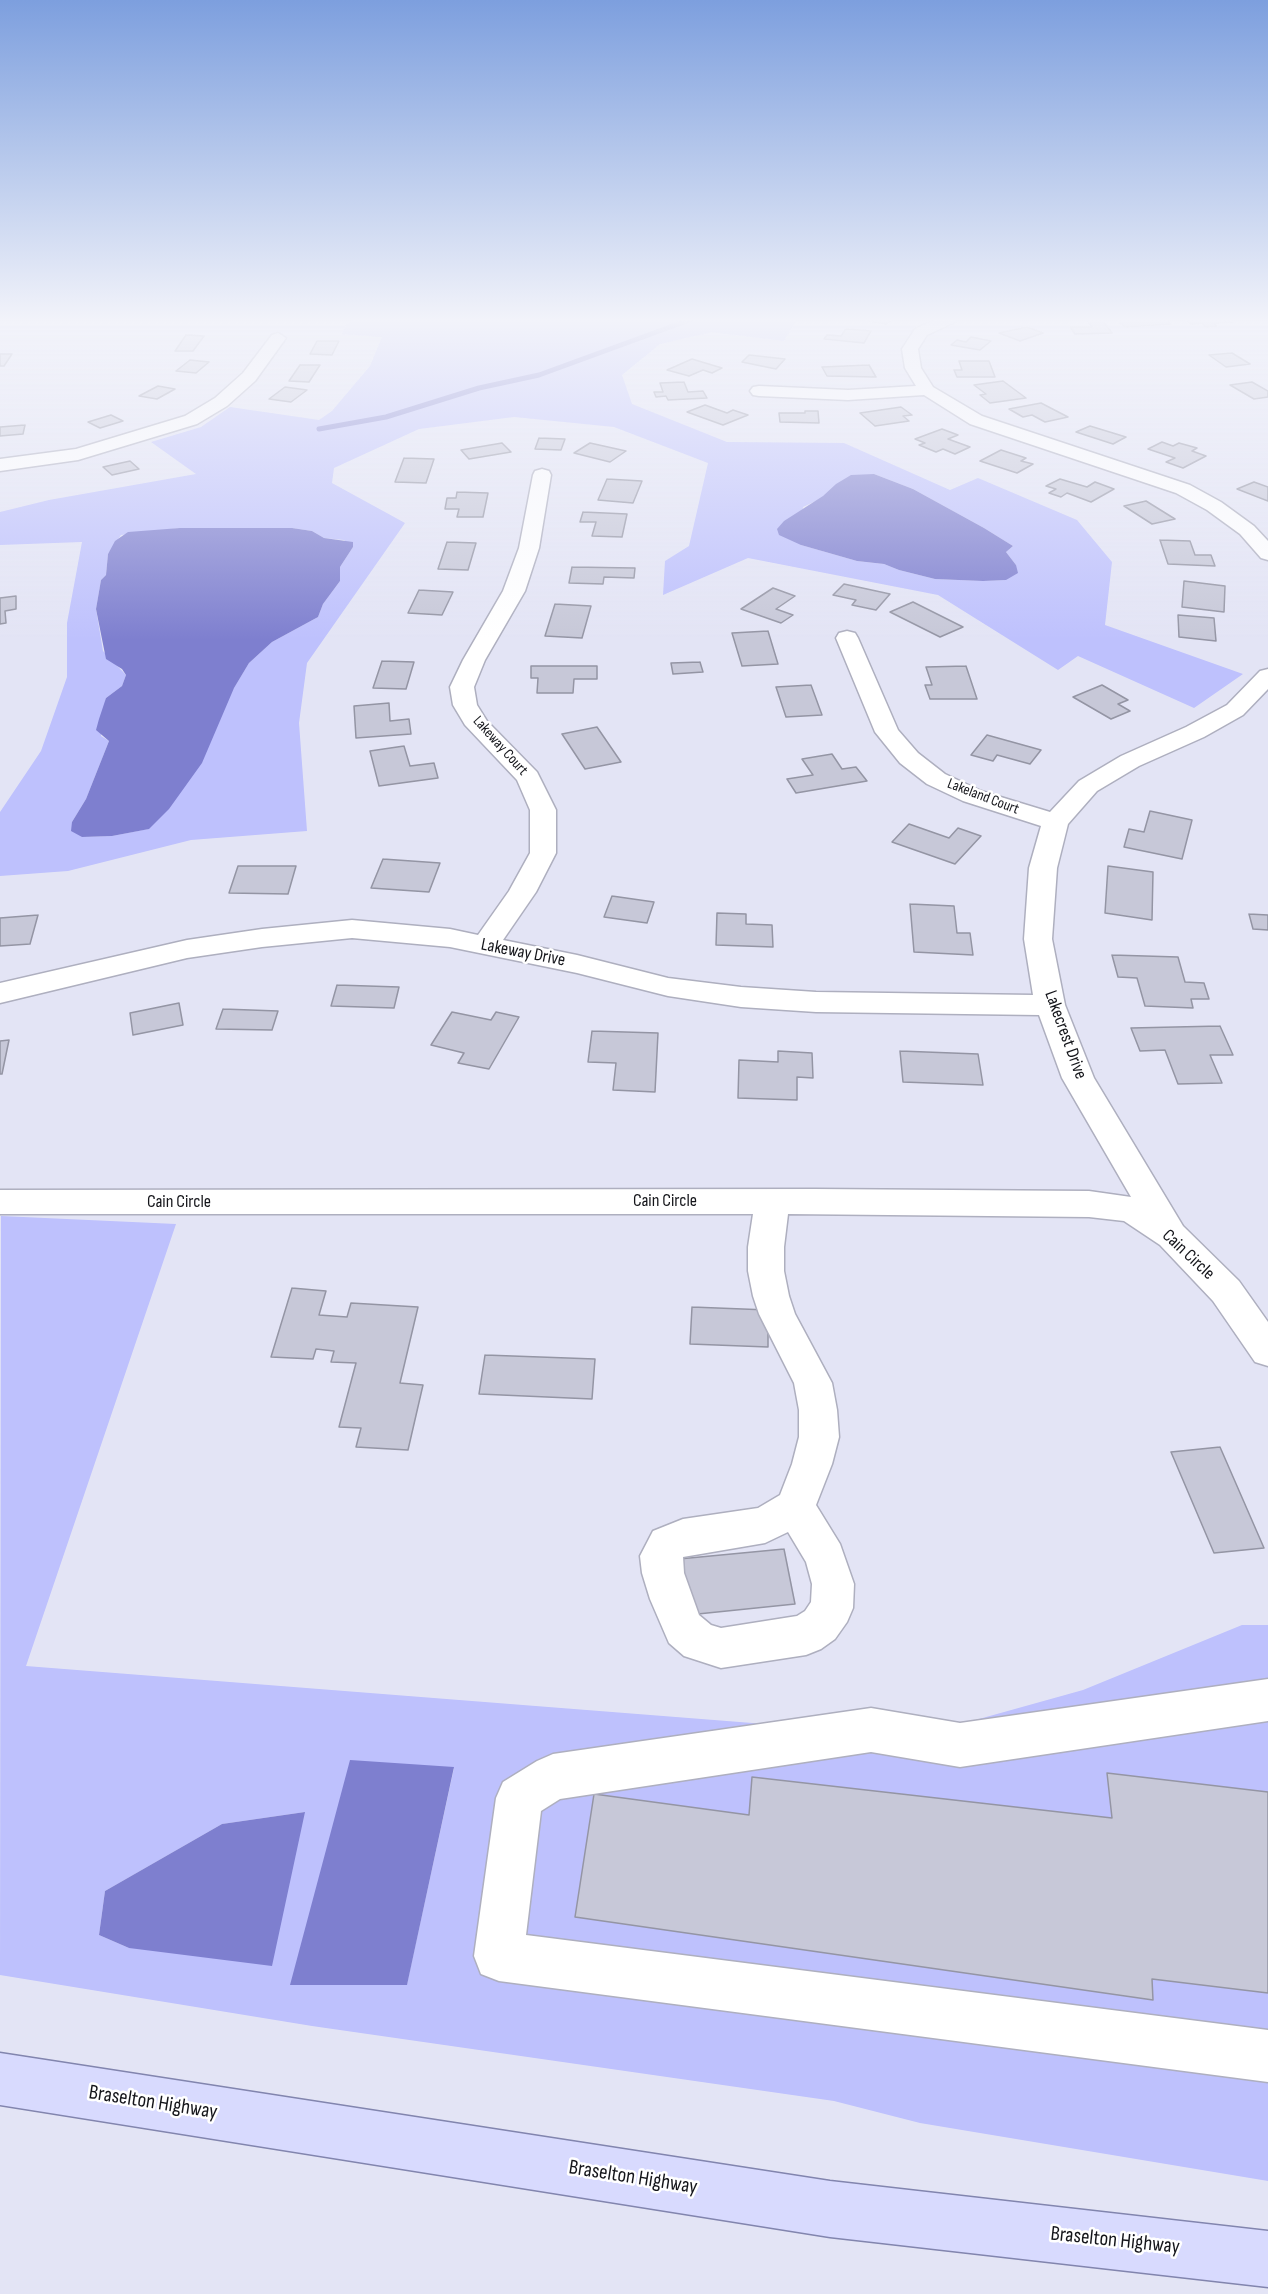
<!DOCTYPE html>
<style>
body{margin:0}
canvas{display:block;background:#e3e4f5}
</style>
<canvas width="1268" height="2294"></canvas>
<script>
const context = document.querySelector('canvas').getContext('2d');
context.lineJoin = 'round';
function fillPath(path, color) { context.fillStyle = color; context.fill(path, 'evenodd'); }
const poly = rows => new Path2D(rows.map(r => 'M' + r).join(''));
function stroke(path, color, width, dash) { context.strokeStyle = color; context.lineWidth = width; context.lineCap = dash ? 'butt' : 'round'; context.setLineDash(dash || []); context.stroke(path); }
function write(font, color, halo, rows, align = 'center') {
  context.font = font + ' "Sofia Sans Condensed",sans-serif'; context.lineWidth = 5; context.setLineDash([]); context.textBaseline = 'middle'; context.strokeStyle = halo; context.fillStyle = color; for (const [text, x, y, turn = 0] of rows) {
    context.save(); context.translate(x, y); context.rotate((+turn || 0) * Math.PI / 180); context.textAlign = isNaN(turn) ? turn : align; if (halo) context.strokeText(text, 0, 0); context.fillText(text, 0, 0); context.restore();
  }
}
fillPath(poly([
 [353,319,797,319,784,341,712,332,660,344,622,375,632,404,727,442,844,443,950,490,978,478,1077,520,1112,562,1105,625,1243,674,1194,708,1078,656,1058,670,938,595,748,558,663,595,665,561,689,546,708,463,614,427,514,417,419,429,334,468,332,483,405,523,307,663,299,723,307,831,191,840,68,871,0,876,0,812,41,751,67,677,67,623,82,542,0,545,0,512,49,500,196,474,151,442,201,427,230,407,319,420,332,411,370,366,382,337,342,334,346,325],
 [874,474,913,489,984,528,1013,546,1006,552,1016,565,1006,580,983,581,935,579,899,570,884,564,857,561,801,545,803,507],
 [180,528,292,528,312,531,324,538,344,540,353,547,340,567,340,581,323,604,318,617,272,642,249,663,148,829,112,836,82,837,72,822,86,799,109,741,101,736,106,698,122,686,126,675,103,651,96,609,101,580,106,575,108,554,121,535],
 [1,1216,176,1224,26,1666,918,1736,1083,1690,1242,1625,1268,1625,1268,2181,920,2123,834,2101,312,2026,0,1975],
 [454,1768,407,1984,291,1985],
 [305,1812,129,1948,99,1935,105,1891,222,1824]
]), '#bec1fd');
fillPath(poly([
 [874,474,913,489,984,528,1013,546,1006,552,1016,565,1018,573,1006,580,983,581,935,579,899,570,884,564,857,561,801,545,779,535,777,529,784,521,823,496,836,484,851,475],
 [180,528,292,528,312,531,324,538,353,542,353,547,340,567,340,581,323,604,318,617,272,642,249,663,234,688,202,763,169,809,149,829,112,836,82,837,71,831,72,822,86,799,109,741,96,730,99,719,106,698,122,686,126,675,122,669,106,659,96,609,101,580,106,575,108,554,115,541,128,532],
 [350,1760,454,1767,407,1985,290,1985],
 [305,1812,272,1966,129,1948,99,1935,105,1891,222,1824]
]), '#7e7fcf');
stroke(poly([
 [319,429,386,417,479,388,539,375,692,319]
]), '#7e7fcf', 5);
const building = poly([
 [859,319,893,319,886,324,859,319],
 [1116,319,1164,319,1171,324,1125,327,1116,319],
 [1185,319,1228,319,1232,322,1213,323,1217,326,1206,327,1202,323,1191,324,1185,319],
 [1087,320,1102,320,1112,333,1075,334,1070,327,1092,327,1087,320],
 [1027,327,1043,333,1020,341,999,333,1027,327],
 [846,329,871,331,864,343,824,339,827,335,841,336,846,329],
 [186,335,204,336,193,351,175,351,186,335],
 [971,337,991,341,980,350,951,345,957,340,966,342,971,337],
 [317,341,339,341,332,355,310,354,317,341],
 [1232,353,1250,364,1226,367,1209,355,1232,353],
 [0,354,12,354,4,366,0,366,0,354],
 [749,355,785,359,776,369,742,362,749,355],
 [692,359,722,368,712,373,703,370,689,376,667,370,692,359],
 [190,360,209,362,196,373,176,371,190,360],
 [959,361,989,361,995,377,957,377,954,370,962,370,959,361],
 [300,365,320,365,309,382,289,381,300,365],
 [869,365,876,377,827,376,822,367,869,365],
 [1003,381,1026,398,990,403,980,395,986,394,974,385,1003,381],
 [684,382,688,392,703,391,707,398,668,400,666,396,656,397,654,392,663,392,660,383,684,382],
 [1252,382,1268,391,1268,397,1254,399,1230,385,1252,382],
 [158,386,175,389,157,399,139,396,158,386],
 [285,387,307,390,291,402,269,399,285,387],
 [1041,403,1068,417,1045,422,1032,415,1023,417,1009,409,1041,403],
 [705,405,727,413,733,410,748,415,723,425,687,412,705,405],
 [901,407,912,415,903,416,909,421,875,426,860,413,901,407],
 [805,411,818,411,819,423,780,422,779,413,805,413,805,411],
 [111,415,123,421,100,428,88,422,111,415],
 [25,425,23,434,0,436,0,427,25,425],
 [1090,426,1126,437,1113,444,1076,432,1090,426],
 [942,429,958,435,948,439,970,447,955,454,943,449,936,452,919,445,925,443,915,439,942,429],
 [539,438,565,439,561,450,535,449,539,438],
 [1162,442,1173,446,1179,443,1197,448,1192,451,1206,456,1183,468,1166,462,1175,458,1148,449,1162,442],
 [502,443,511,452,469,459,461,450,502,443],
 [590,443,626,451,610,462,574,453,590,443],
 [1001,450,1026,458,1021,461,1033,464,1017,473,980,461,1001,450],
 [404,458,434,459,426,483,395,482,404,458],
 [130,461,139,469,112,475,103,467,130,461],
 [607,479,642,481,633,503,598,500,607,479],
 [1060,479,1087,487,1095,482,1114,489,1091,502,1067,493,1061,497,1049,493,1056,489,1046,486,1060,479],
 [1254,482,1268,487,1268,501,1237,489,1254,482],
 [457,492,488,493,483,517,457,517,459,509,445,509,447,498,456,498,457,492],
 [1146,501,1175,519,1152,524,1124,506,1146,501],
 [583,512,627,514,622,537,592,536,596,522,580,522,583,512],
 [1160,540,1190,541,1195,555,1211,555,1215,566,1168,564,1160,540],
 [447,542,476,543,468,570,438,569,447,542],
 [572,567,635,568,634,578,604,577,603,584,569,583,572,567],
 [1184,581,1225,586,1224,612,1182,607,1184,581],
 [844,584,890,594,876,610,852,605,856,600,833,595,844,584],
 [773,588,795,596,776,609,793,615,781,623,741,609,773,588],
 [419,590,453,592,442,615,408,613,419,590],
 [16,596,16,609,5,611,6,623,0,624,0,598,16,596],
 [913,602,963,627,940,637,890,612,913,602],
 [555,604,591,606,582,638,545,636,555,604],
 [1178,615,1214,618,1216,641,1179,637,1178,615],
 [768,631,778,664,742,666,732,633,768,631],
 [382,661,414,662,406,689,373,688,382,661],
 [700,662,703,672,673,674,671,663,700,662],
 [531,666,597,666,597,679,574,679,573,693,537,693,538,678,531,678,531,666],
 [966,666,977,699,930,699,925,685,932,685,926,667,966,666],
 [811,685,822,715,786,717,776,687,811,685],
 [1102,685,1128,700,1118,704,1130,711,1111,719,1073,697,1102,685],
 [389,703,390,721,409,719,411,734,356,738,354,706,389,703],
 [597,727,621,762,585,769,562,734,597,727],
 [987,735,1041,750,1030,764,997,755,993,761,971,755,987,735],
 [404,746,410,766,434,763,438,778,379,786,370,751,404,746],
 [832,754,842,769,856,767,867,781,796,793,787,779,813,775,802,759,832,754],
 [1150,811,1192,820,1182,859,1124,847,1129,829,1144,832,1150,811],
 [909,824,949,838,958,828,981,836,955,864,892,842,909,824],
 [383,859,440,863,429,892,371,888,383,859],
 [238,866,296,866,288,894,229,893,238,866],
 [1108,866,1153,872,1152,920,1105,913,1108,866],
 [612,896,654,902,647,923,604,917,612,896],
 [910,904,954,906,957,933,970,933,973,955,914,952,910,904],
 [717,913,746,914,746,924,772,925,773,947,716,945,717,913],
 [1249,914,1268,915,1268,930,1253,929,1249,914],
 [38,915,30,944,0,946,0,918,38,915],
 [1112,955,1178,957,1185,982,1204,983,1209,999,1191,999,1193,1008,1145,1006,1137,978,1118,977,1112,955],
 [337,985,399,987,394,1008,331,1006,337,985],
 [179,1003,183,1025,133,1035,130,1013,179,1003],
 [223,1009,278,1011,272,1030,216,1029,223,1009],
 [452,1012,491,1020,496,1012,519,1017,489,1069,458,1063,464,1053,431,1045,452,1012],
 [1220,1026,1233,1055,1210,1055,1222,1083,1178,1084,1165,1050,1140,1051,1131,1028,1220,1026],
 [592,1031,658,1033,655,1092,613,1090,616,1063,588,1062,592,1031],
 [9,1040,2,1074,0,1074,0,1041,9,1040],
 [778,1051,812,1053,813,1078,797,1077,797,1100,738,1098,739,1060,778,1062,778,1051],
 [900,1051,978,1054,983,1085,903,1082,900,1051],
 [292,1288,326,1291,319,1315,347,1317,351,1303,418,1307,400,1383,423,1385,408,1450,356,1447,361,1428,339,1427,356,1363,331,1362,334,1351,316,1349,313,1359,271,1357,292,1288],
 [692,1307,768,1310,768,1347,690,1344,692,1307],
 [485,1355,595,1359,592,1399,479,1394,485,1355],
 [1220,1447,1264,1548,1214,1553,1171,1452,1220,1447],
 [784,1549,795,1604,688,1615,679,1559,784,1549],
 [1107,1773,1268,1792,1268,1993,1152,1979,1153,2000,575,1917,594,1794,749,1815,752,1777,1112,1818,1107,1773]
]);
fillPath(building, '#c7c8d8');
stroke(building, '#9495a4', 1.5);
const minor = poly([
 [936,319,957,319,955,322,927,335,918,349,921,368,933,387,982,416,1190,485,1221,502,1254,526,1268,541,1268,560,1261,558,1240,534,1207,510,1176,493,970,424,924,395,848,400,759,396,753,395,750,391,753,387,759,386,848,390,916,386,905,368,902,349,915,329,936,319],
 [278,333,286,338,255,381,227,406,197,424,78,460,0,471,0,459,76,449,185,416,215,398,243,373,272,335,278,333],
 [542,469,549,471,551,475,539,548,525,591,485,660,474,687,477,705,487,721,537,772,556,810,556,853,536,892,503,940,577,955,668,978,741,987,816,992,1033,995,1024,939,1029,868,1041,826,963,801,927,784,900,763,875,732,836,638,839,633,847,631,855,633,858,638,898,730,918,753,945,774,981,791,1050,812,1079,781,1121,756,1186,727,1227,705,1260,671,1268,669,1268,689,1243,715,1204,737,1139,766,1097,791,1068,824,1057,868,1052,939,1065,1005,1094,1078,1183,1226,1239,1281,1268,1322,1268,1366,1255,1362,1213,1301,1160,1245,1124,1221,1089,1217,788,1214,784,1247,784,1271,789,1296,795,1314,832,1383,837,1410,839,1437,832,1464,816,1505,840,1544,854,1584,853,1608,847,1622,835,1639,821,1649,806,1655,721,1668,684,1656,669,1643,650,1599,642,1573,640,1556,653,1531,683,1519,758,1508,780,1495,792,1464,799,1437,799,1410,794,1383,759,1314,753,1296,748,1271,748,1247,753,1214,0,1214,0,1190,815,1189,1089,1191,1131,1197,1062,1078,1039,1015,816,1012,741,1007,668,996,577,973,450,947,352,938,262,947,187,958,0,1003,0,983,187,940,262,929,352,920,450,929,478,935,509,891,530,853,530,810,517,780,465,725,453,705,450,687,463,660,503,591,519,548,533,475,535,471,542,469],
 [788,1532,806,1562,812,1584,811,1602,805,1611,797,1616,721,1628,711,1625,699,1615,684,1573,683,1557,765,1543,788,1532],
 [1268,1679,1268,1721,960,1767,871,1752,560,1799,541,1811,526,1935,1268,2030,1268,2082,499,1981,481,1974,474,1956,496,1798,503,1782,537,1761,553,1754,871,1708,960,1723,1268,1679]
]);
const major = poly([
 [0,2053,830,2181,1268,2231,1268,2287,830,2237,0,2105,0,2053]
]);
stroke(minor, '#aeafbf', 3);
stroke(major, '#8285ae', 3);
fillPath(minor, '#fff');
fillPath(major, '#d8dafe');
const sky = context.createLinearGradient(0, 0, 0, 640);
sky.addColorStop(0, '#7d9fde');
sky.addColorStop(0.5, '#f2f3fa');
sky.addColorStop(1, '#f2f3fa00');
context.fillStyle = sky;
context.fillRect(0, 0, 1268, 640);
write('15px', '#14151a', '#fff', [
 ["Lakeway Court",500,746,48],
 ["Lakeland Court",983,797,21]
]);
write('18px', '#14151a', '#fff', [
 ["Lakeway Drive",523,953,11],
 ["Lakecrest Drive",1065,1035,70],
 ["Cain Circle",665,1201],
 ["Cain Circle",179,1202],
 ["Cain Circle",1188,1255,43]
]);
write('21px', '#14151a', '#fff', [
 ["Braselton Highway",153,2103,9],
 ["Braselton Highway",633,2178,9],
 ["Braselton Highway",1115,2241,6]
]);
</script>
